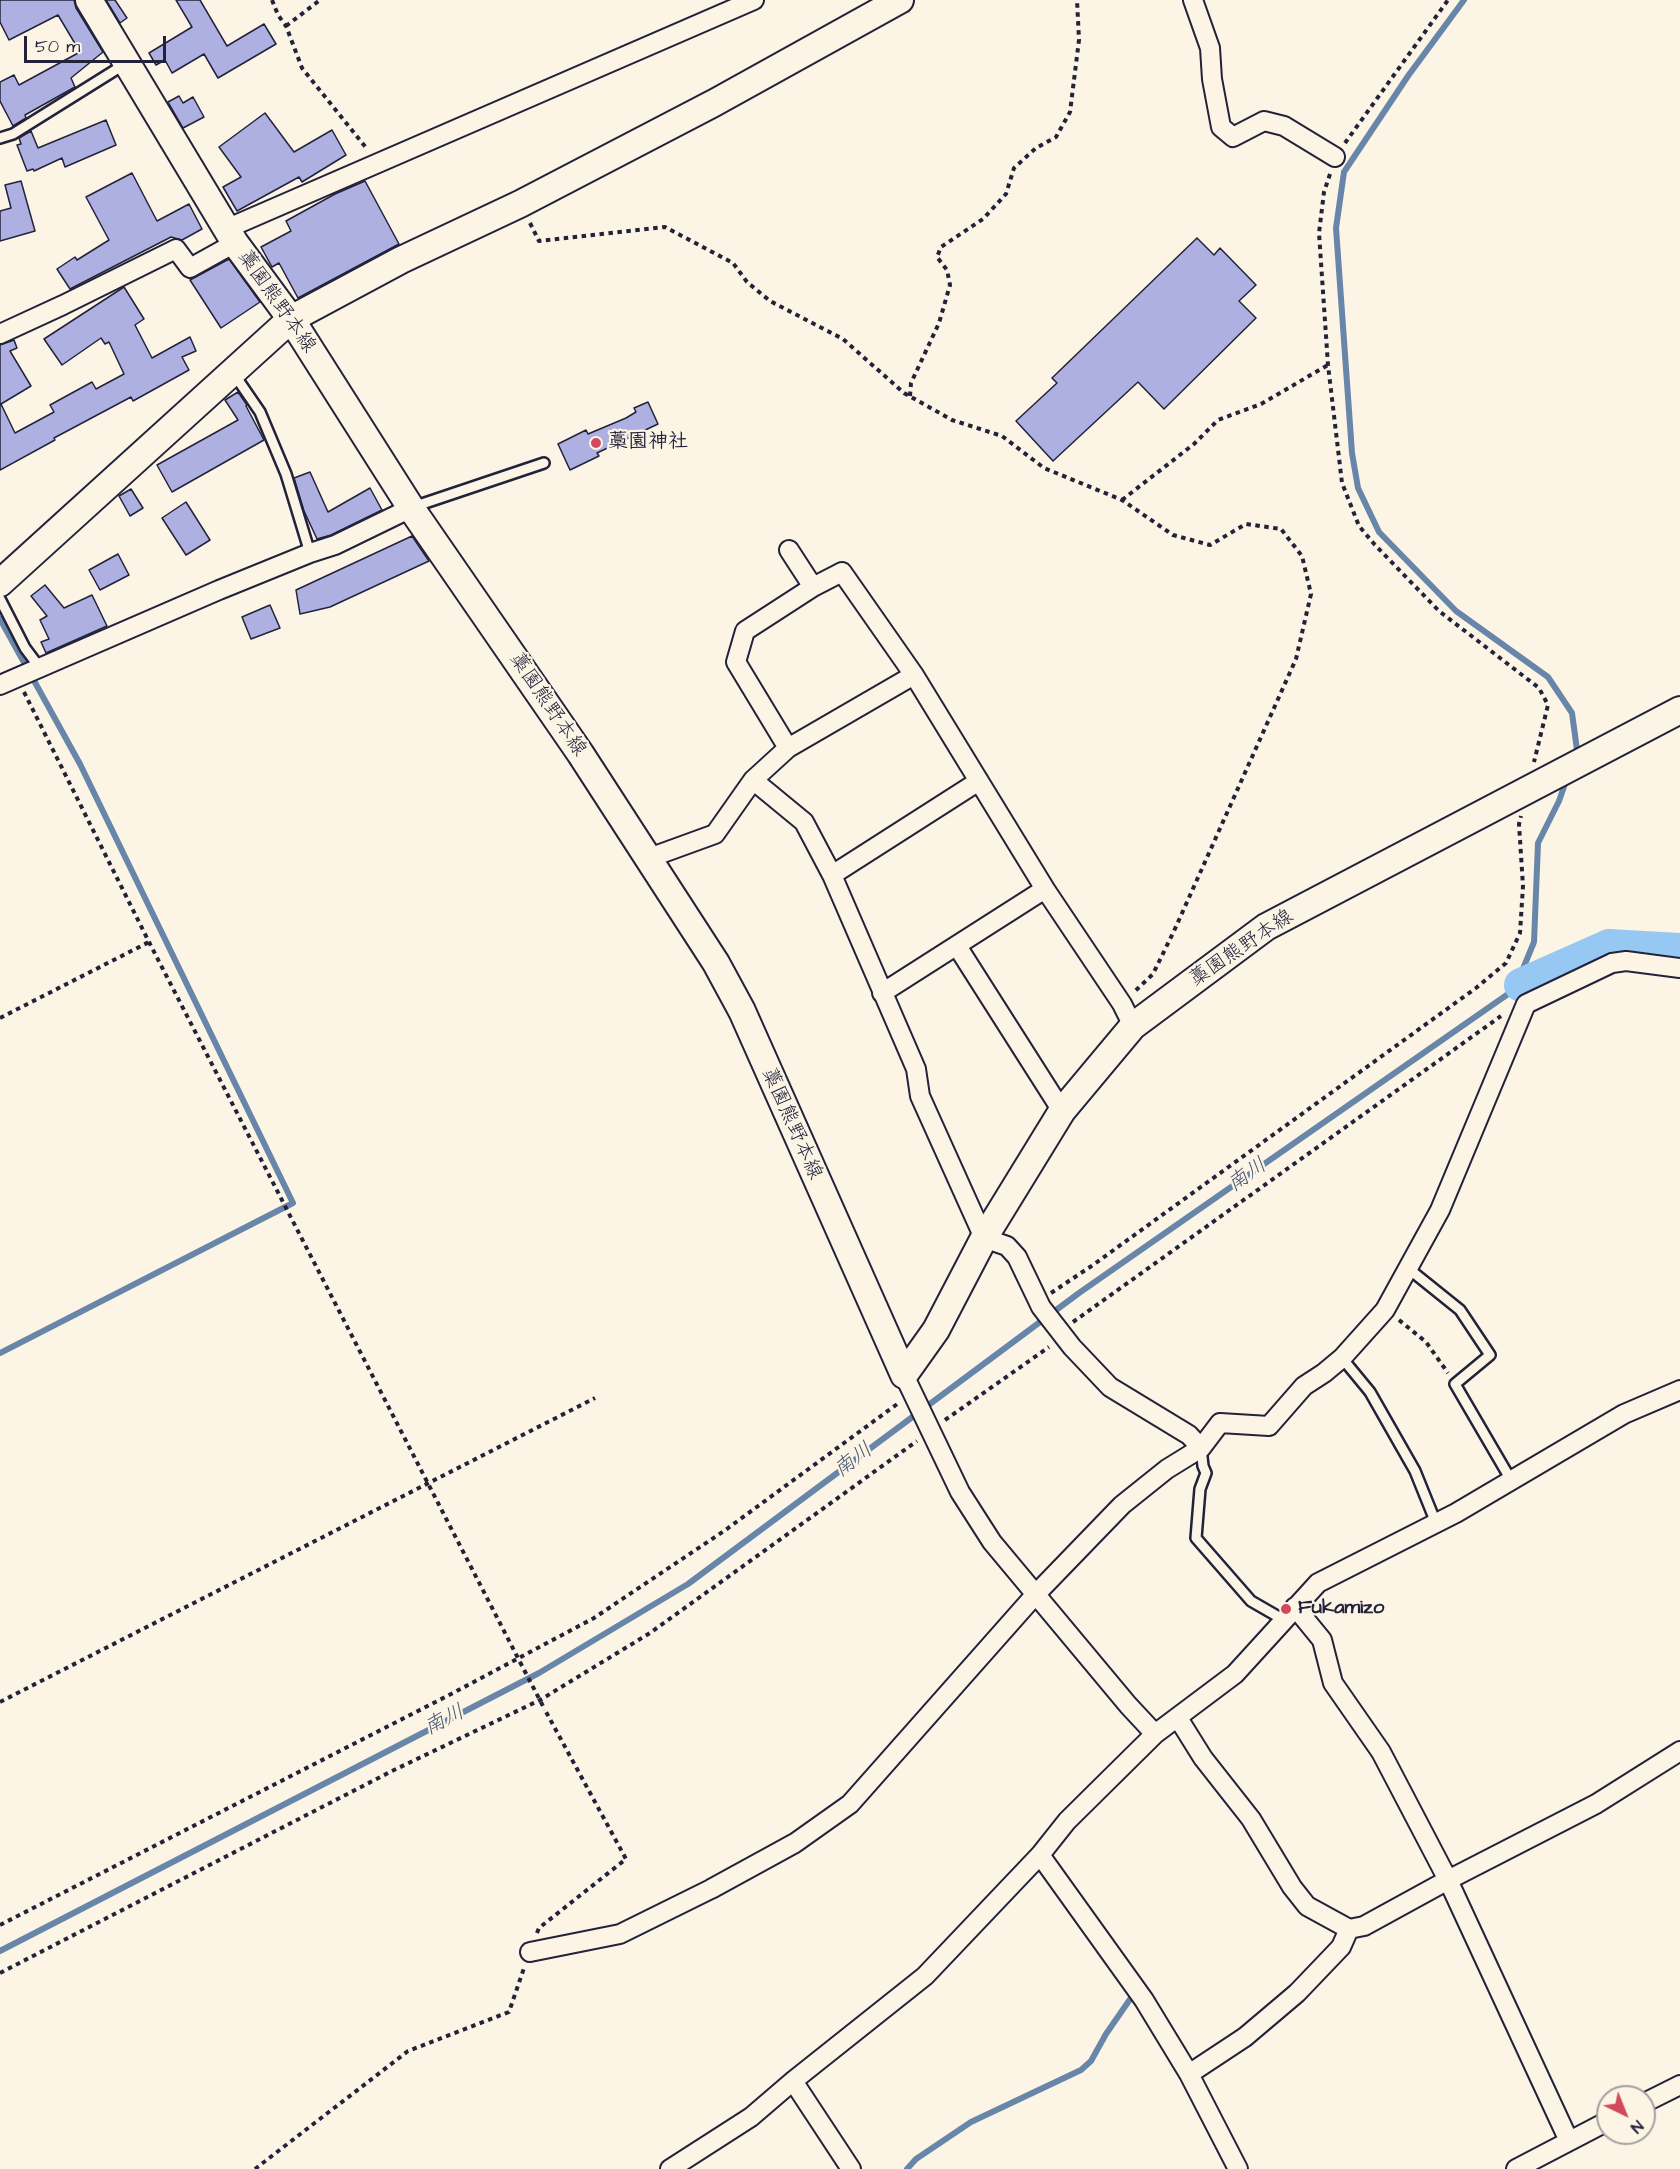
<!DOCTYPE html>
<meta charset="utf-8">
<style>
body{margin:0}
#map{position:relative;width:1680px;height:2169px;overflow:hidden;background:#fcf5e5;font-family:"Architects Daughter",sans-serif}
canvas{display:block}
.north{position:absolute;left:1596px;top:2085px;width:60px;height:60px;box-sizing:border-box;background:#fcf5e5;border:2px solid #a5a1a1;border-radius:50%;rotate:137deg;font-size:16px;font-weight:700;line-height:24px;text-align:center;color:#22223b}
.north::after{content:'';display:block;margin:auto;width:21px;height:27px;background:#d1495b;clip-path:polygon(50% 0,100% 100%,50% 72%,0 100%)}
.scale{position:absolute;left:24px;top:36px;width:142px;height:27px;box-sizing:border-box;border:3px solid #22223b;border-top:0;padding-left:8px;font-size:18px;line-height:21px;white-space:nowrap;color:#22223b;-webkit-text-stroke:4px #fcf5e5;paint-order:stroke}
</style>
<div id="map">
<canvas width="1680" height="2169"></canvas>
<div class="north">N</div>
<div class="scale">50 m</div>
</div>
<script>
const context = document.querySelector('canvas').getContext('2d');
context.lineJoin = 'round';
const poly = rows => new Path2D(rows.map(r => 'M' + r).join(''));
function stroke(path, color, width, dash) { context.strokeStyle = color; context.lineWidth = width; context.lineCap = dash ? 'butt' : 'round'; context.setLineDash(dash || []); context.stroke(path); }
function fillPath(path, color) { context.fillStyle = color; context.fill(path, 'evenodd'); }
function write(font, color, halo, rows, align = 'center') {
  context.font = font + ' "Architects Daughter","Klee One",sans-serif'; context.lineWidth = 4.5; context.setLineDash([]); context.textBaseline = 'middle'; context.strokeStyle = halo; context.fillStyle = color; for (const [text, x, y, turn = 0] of rows) {
    context.save(); context.translate(x, y); context.rotate((+turn || 0) * Math.PI / 180); context.textAlign = isNaN(turn) ? turn : align; if (halo) context.strokeText(text, 0, 0); context.fillText(text, 0, 0); context.restore();
  }
}
stroke(poly([
 [1464,0,1408,76,1344,172,1336,228,1352,453,1358,488,1379,532,1456,611,1548,677,1572,713,1577,750,1574,757],
 [0,619,80,764,293,1203,0,1353],
 [0,1951,539,1673,688,1584,1079,1293,1521,985,1520,976,1534,942,1538,843,1559,801,1567,778],
 [907,2169,916,2159,971,2122,1081,2070,1091,2061,1106,2034,1135,1992]
]), '#6886a9', 6);
stroke(poly([
 [1521,985,1609,946,1680,950]
]), '#97c8f3', 34);
const building = poly([
 [0,0,74,0,76,8,103,52,71,78,75,87,25,115,26,118,13,126,0,101,0,82,14,75,19,85,80,52,58,15,9,40,0,22,0,0],
 [106,0,115,0,127,18,120,23,106,0],
 [176,0,200,0,227,46,264,24,276,44,218,78,204,54,172,73,165,60,156,65,149,53,192,27,176,0],
 [179,96,183,103,193,97,204,117,183,128,168,102,179,96],
 [265,113,294,152,332,130,346,155,302,182,299,177,237,211,223,187,241,177,219,147,265,113],
 [106,120,116,145,65,167,62,158,34,171,33,169,27,171,17,145,21,144,19,138,31,131,38,148,106,120],
 [132,173,157,221,189,204,202,229,182,240,171,237,70,289,57,269,75,257,77,260,109,240,86,197,132,173],
 [21,181,35,231,0,241,0,211,11,208,5,185,21,181],
 [365,181,399,244,298,298,279,263,272,267,261,247,291,231,286,221,335,194,365,181],
 [1197,238,1214,255,1220,248,1256,285,1239,301,1256,318,1164,409,1138,382,1053,461,1016,421,1057,383,1052,378,1197,238],
 [229,259,260,302,221,328,190,280,229,259],
 [124,287,144,319,135,325,152,358,190,337,196,351,182,357,189,370,133,401,131,397,54,438,55,440,0,470,0,345,14,340,17,348,10,351,31,386,1,404,15,433,54,412,50,405,92,382,96,389,124,374,109,342,105,344,101,338,62,365,44,339,124,287],
 [238,392,247,405,246,406,264,440,172,492,157,465,238,420,225,400,238,392],
 [648,402,658,424,597,453,599,456,570,470,558,444,586,430,588,434,626,418,636,412,634,408,648,402],
 [310,472,328,512,370,488,382,510,331,535,317,539,304,511,294,478,310,472],
 [131,489,143,508,130,516,119,496,131,489],
 [186,502,210,540,186,555,162,518,186,502],
 [412,536,429,561,330,607,300,614,296,590,412,536],
 [118,554,129,575,100,590,89,570,118,554],
 [45,585,64,608,92,595,107,626,46,653,41,642,49,639,40,620,47,616,31,596,45,585],
 [270,605,280,628,251,639,242,617,270,605]
]);
fillPath(building, '#adb0e1');
stroke(building, '#22223b', 1.5);
const lane = poly([
 [0,138,13,134,125,64],
 [234,374,260,412,286,474,310,553],
 [413,507,544,463],
 [0,599,25,648,40,668],
 [1409,1269,1460,1310,1490,1355,1455,1384,1511,1480],
 [1342,1358,1370,1392,1415,1471,1436,1523],
 [1201,1448,1203,1466,1206,1473,1200,1489,1196,1538,1251,1601,1284,1620]
]);
const street = poly([
 [1193,0,1210,48,1212,79,1221,127,1233,137,1264,121,1284,126,1335,157],
 [226,229,754,0],
 [0,334,63,305,176,249,190,268,235,243],
 [789,550,813,587],
 [0,685,219,590,310,553,335,545,411,508],
 [788,748,736,662,745,631,813,587,842,572,914,675,1045,889,1122,1004,1133,1026],
 [753,780,804,822,832,875,916,1069,920,1096,984,1238,1007,1246,1017,1257,1041,1307,1072,1347,1110,1387,1189,1435,1201,1448],
 [649,858,715,834,753,780,788,748,914,675],
 [832,875,979,781],
 [957,946,1062,1111],
 [882,993,1045,889],
 [904,1375,960,1492,992,1542,1128,1705,1155,1734],
 [1295,1607,1322,1640,1333,1683,1381,1752,1448,1880,1569,2141],
 [1178,1718,1203,1758,1251,1819,1292,1887,1307,1906,1349,1929,1364,1926,1448,1880,1596,1804,1680,1751],
 [1040,1855,1144,2000,1189,2074,1238,2169],
 [530,1952,620,1934,711,1889,795,1843,850,1804,1035,1595,1122,1505,1167,1469,1201,1448,1220,1423,1269,1426,1304,1386,1324,1373,1342,1358,1385,1310,1440,1210,1526,1004,1612,963,1626,961,1680,968],
 [1189,2074,1245,2037,1297,1993,1341,1947,1349,1929],
 [793,2081,851,2169],
 [1644,2103,1680,2085],
 [670,2169,751,2117,793,2081,925,1976,1040,1855,1067,1821,1155,1734,1235,1674,1318,1583,1456,1513,1624,1414,1680,1390],
 [1516,2169,1608,2121]
]);
const secondary = poly([
 [89,0,235,243,291,319,411,508,580,753,716,963,742,1011,904,1375],
 [0,583,291,319,401,260,520,204,714,103,900,0],
 [904,1375,936,1330,984,1238,1062,1111,1133,1026,1266,927,1680,710]
]);
stroke(lane, '#22223b', 14);
stroke(street, '#22223b', 22);
stroke(secondary, '#22223b', 30);
stroke(poly([
 [272,0,278,15,286,26,302,68,367,149],
 [286,26,320,0],
 [1345,143,1448,0],
 [1330,174,1324,192,1319,233,1328,365,1342,483,1359,526,1375,545,1439,611,1539,688,1548,705,1534,762],
 [530,223,539,241,665,227,733,263,747,282,770,301,843,339,904,393,952,420,1002,436,1044,468,1122,500,1173,535,1210,545,1246,524,1281,529,1302,556,1311,594,1296,659,1174,931,1153,974,1133,993],
 [910,396,911,383,939,323,950,285,947,270,937,257,941,247,983,219,1006,194,1014,168,1036,148,1056,137,1070,112,1079,40,1077,0],
 [1122,500,1194,444,1218,420,1261,404,1328,365],
 [24,692,149,942,520,1662],
 [0,1018,149,942],
 [1051,1293,1093,1265,1476,988,1506,963,1520,933,1523,886,1519,824,1521,816],
 [1399,1320,1426,1342,1448,1373],
 [1073,1322,1501,1016],
 [945,1420,1049,1347],
 [0,1702,595,1398],
 [0,1925,453,1693,594,1618,724,1531,900,1402],
 [537,1933,539,1928,626,1859,545,1710],
 [0,1973,392,1771,540,1700,650,1633,917,1441],
 [255,2169,408,2051,509,2012,524,1968]
]), '#22223b', 4, [4.5, 4.5]);
stroke(lane, '#fcf5e5', 9);
stroke(street, '#fcf5e5', 18);
stroke(secondary, '#fcf5e5', 26);
stroke(poly([
 [520,1662,545,1710]
]), '#22223b', 4, [4.5, 4.5]);
for (const [x, y, r, color] of [
 [596,443,6,"#d1495b"],
 [1286,1609,6,"#d1495b"]
]) { const dot = new Path2D(); dot.arc(x, y, r, 0, 2 * Math.PI); context.fillStyle = color; context.fill(dot); stroke(dot, '#fcf5e5', 2); }
write('20px', '#22223b', '#fcf5e5', [
 ["藁園熊野本線",276,302,55],
 ["藁園熊野本線",547,705,56],
 ["藁園熊野本線",1242,949,-34],
 ["藁園熊野本線",791,1124,66]
]);
write('bold 20px', '#22223b', '#fcf5e5', [
 ["藁園神社",608,443],
 ["Fukamizo",1298,1609]
], 'left');
write('italic 21px', '#455472', '#fcf5e5', [
 ["南川",1248,1176,-35],
 ["南川",854,1461,-37],
 ["南川",445,1721,-27]
]);
</script>
